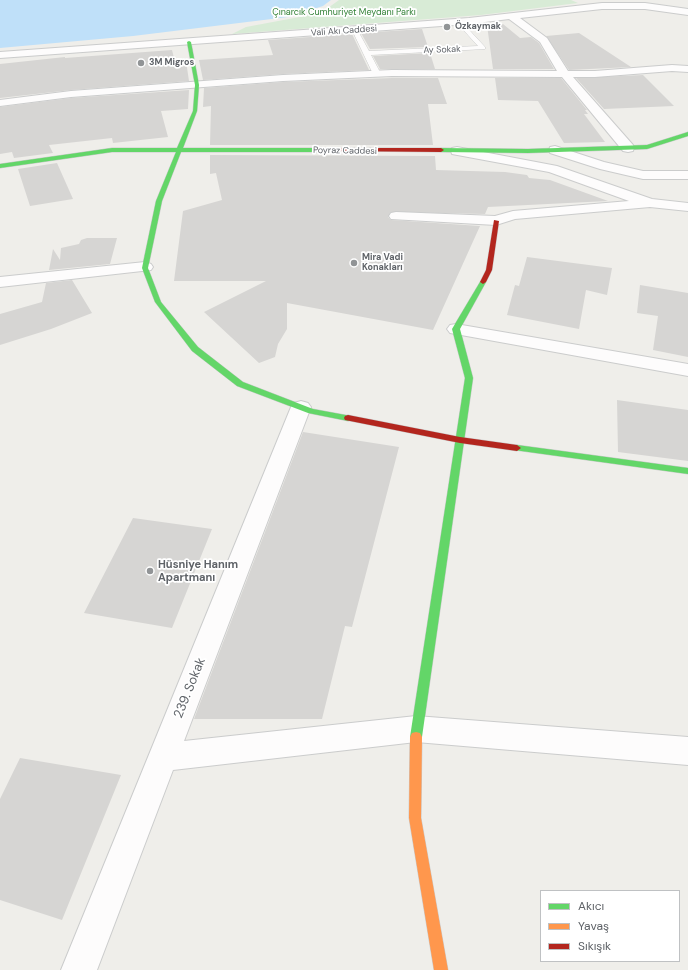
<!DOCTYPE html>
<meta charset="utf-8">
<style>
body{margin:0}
#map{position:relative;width:688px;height:970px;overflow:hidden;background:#efeeea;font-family:"DM Sans",sans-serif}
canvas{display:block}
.legend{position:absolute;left:540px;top:890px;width:140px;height:72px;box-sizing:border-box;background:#fff;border:1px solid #bfc1c3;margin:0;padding:5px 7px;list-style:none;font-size:12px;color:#5f6368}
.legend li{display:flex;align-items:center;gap:8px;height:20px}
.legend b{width:20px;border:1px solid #bfc1c3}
</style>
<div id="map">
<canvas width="688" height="970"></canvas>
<ul class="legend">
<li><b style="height:5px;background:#63d668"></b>Akıcı</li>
<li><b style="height:5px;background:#ff974d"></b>Yavaş</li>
<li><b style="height:5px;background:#b3261e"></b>Sıkışık</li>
</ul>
</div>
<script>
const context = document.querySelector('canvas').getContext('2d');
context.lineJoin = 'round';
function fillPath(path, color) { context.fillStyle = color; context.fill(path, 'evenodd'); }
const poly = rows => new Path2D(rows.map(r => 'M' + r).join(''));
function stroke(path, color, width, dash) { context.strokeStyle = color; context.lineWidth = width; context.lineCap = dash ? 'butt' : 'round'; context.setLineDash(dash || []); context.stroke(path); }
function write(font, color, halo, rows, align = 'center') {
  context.font = font + ' "DM Sans",sans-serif'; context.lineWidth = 3.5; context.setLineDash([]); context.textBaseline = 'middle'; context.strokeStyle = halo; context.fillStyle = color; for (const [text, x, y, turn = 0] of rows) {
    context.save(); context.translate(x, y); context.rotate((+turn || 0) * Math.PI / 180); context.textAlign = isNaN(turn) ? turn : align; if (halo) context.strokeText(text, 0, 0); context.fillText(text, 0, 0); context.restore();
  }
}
fillPath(poly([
 [339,0,571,0,578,3,481,15,232,34,246,27,321,13]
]), '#d8ebd6');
fillPath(poly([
 [0,0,331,0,323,6,288,17,133,36,0,48]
]), '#bfe0f9');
fillPath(poly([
 [503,24,520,38,531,37,539,43,554,69,493,69,487,25],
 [422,29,428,47,370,49,361,33],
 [579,33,631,67,569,70,546,36],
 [352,34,369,70,283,74,203,80,199,60,273,55,268,40],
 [172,50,175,62,186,61,189,81,71,90,0,98,0,64,65,57,65,58],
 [430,53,435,69,380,69,373,56],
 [643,75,674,106,604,109,576,78],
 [392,78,438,78,447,104,428,104,433,145,210,145,211,106,203,107,204,88,283,82],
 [495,78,561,78,587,110,585,110,588,114,584,114,605,142,564,143,538,101,498,100],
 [189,90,188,109,161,111,168,137,113,143,112,138,49,145,53,153,14,158,12,152,0,154,0,107,71,98],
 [210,155,435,156,436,170,505,172,527,175,529,178,550,180,608,201,488,207,485,214,391,212,388,217,391,220,480,226,433,330,287,303,287,329,278,344,275,357,259,363,204,312,266,281,174,281,183,211,222,200,216,173,210,174],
 [57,163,73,199,30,206,18,169],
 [87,238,117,238,110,264,49,270,53,249,60,260,61,248,79,244,81,240],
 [527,257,612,268,607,295,586,290,579,329,507,315,515,285,519,286],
 [72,280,92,313,51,329,0,345,0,314,42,302,46,283],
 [640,285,688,293,688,357,653,350,658,316,637,313],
 [617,400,688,410,688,461,618,452],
 [303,432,399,447,352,627,345,626,322,719,194,719],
 [133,518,212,529,172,628,84,613],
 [20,758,121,775,62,920,0,900,0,799]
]), '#d6d5d3');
const lane = poly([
 [457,21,461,21,485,47,485,49,371,55,381,74,377,76,373,74,352,30,357,29,369,51,478,46,457,23,457,21]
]);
const street = poly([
 [602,3,645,3,688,9,688,15,645,9,602,9,520,18,547,38,568,71,595,71,672,65,688,66,688,72,672,71,595,77,573,77,633,145,634,148,633,151,628,152,623,151,562,77,392,76,283,81,71,97,0,106,0,100,71,91,283,75,392,70,557,71,540,42,509,19,469,24,0,58,0,52,469,18,602,3],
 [555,146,604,162,643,171,688,171,688,179,643,179,600,169,550,153,549,150,550,147,555,146],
 [457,147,557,166,652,199,688,203,688,211,650,207,515,219,496,225,391,219,389,216,391,213,396,212,495,216,513,211,629,201,549,172,452,154,451,151,452,148,457,147],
 [145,262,151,264,153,267,151,270,0,287,0,277,145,262],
 [456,324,688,364,688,376,450,333,447,329,450,325,456,324],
 [301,401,308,403,311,407,184,741,416,716,688,737,688,765,416,742,173,770,97,970,61,970,291,407,294,403,301,401]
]);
const fast = poly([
 [189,41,191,42,199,85,197,111,183,148,334,148,337,150,334,152,181,152,162,201,148,268,161,302,198,347,243,382,313,409,351,416,352,418,351,420,348,421,308,413,237,386,192,351,155,302,142,268,156,201,176,152,112,152,0,168,0,164,112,148,177,148,193,111,195,85,187,42,189,41],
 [688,132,688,136,647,149,528,153,441,152,438,150,441,148,528,149,647,145,688,132],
 [483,280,486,282,460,329,473,378,422,737,420,741,416,742,412,741,410,737,465,378,452,329,480,282,483,280],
 [517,445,688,468,688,474,514,450,513,448,514,446,517,445]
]);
const slow = poly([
 [416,732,420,733,422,737,421,818,448,970,434,970,409,818,410,737,412,733,416,732]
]);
const jam = poly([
 [334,148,441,148,444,150,441,152,332,151,331,150,334,148],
 [494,220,499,221,492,270,486,282,483,284,480,282,486,270,494,220],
 [348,415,460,437,517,445,521,448,517,451,460,443,345,420,344,418,345,416,348,415]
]);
stroke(lane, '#cbcccc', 1);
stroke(street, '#cbcccc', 2);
stroke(fast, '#cacacb', 1);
stroke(slow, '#cacacb', 1);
stroke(jam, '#cacacb', 1);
fillPath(lane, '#fdfcfc');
fillPath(street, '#fdfcfc');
fillPath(fast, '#63d668');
fillPath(slow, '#ff974d');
fillPath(jam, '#b3261e');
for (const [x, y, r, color] of [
 [447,27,4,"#919496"],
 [141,63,4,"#919496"],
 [354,263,4,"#919496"],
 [150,571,4,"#919496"]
]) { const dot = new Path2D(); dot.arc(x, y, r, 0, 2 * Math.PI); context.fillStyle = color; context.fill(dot); stroke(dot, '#fff', 1.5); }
write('9px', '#348238', '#fff', [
 ["Çınarcık Cumhuriyet Meydanı Parkı",344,13]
]);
write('bold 9px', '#5f6368', '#fff', [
 ["Özkaymak",455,27],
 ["3M Migros",149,63],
 ["Mira Vadi",362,258],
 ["Konakları",362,268]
], 'left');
write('9px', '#5f6368', '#fff', [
 ["Vali Akı Caddesi",344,31,-4],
 ["Ay Sokak",442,50,-2],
 ["Poyraz Caddesi",345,151,1]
]);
write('bold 11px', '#5f6368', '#fff', [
 ["Hüsniye Hanım",158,565],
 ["Apartmanı",158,578]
], 'left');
write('13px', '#5f6368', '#fff', [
 ["239. Sokak",190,688,-68]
]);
</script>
